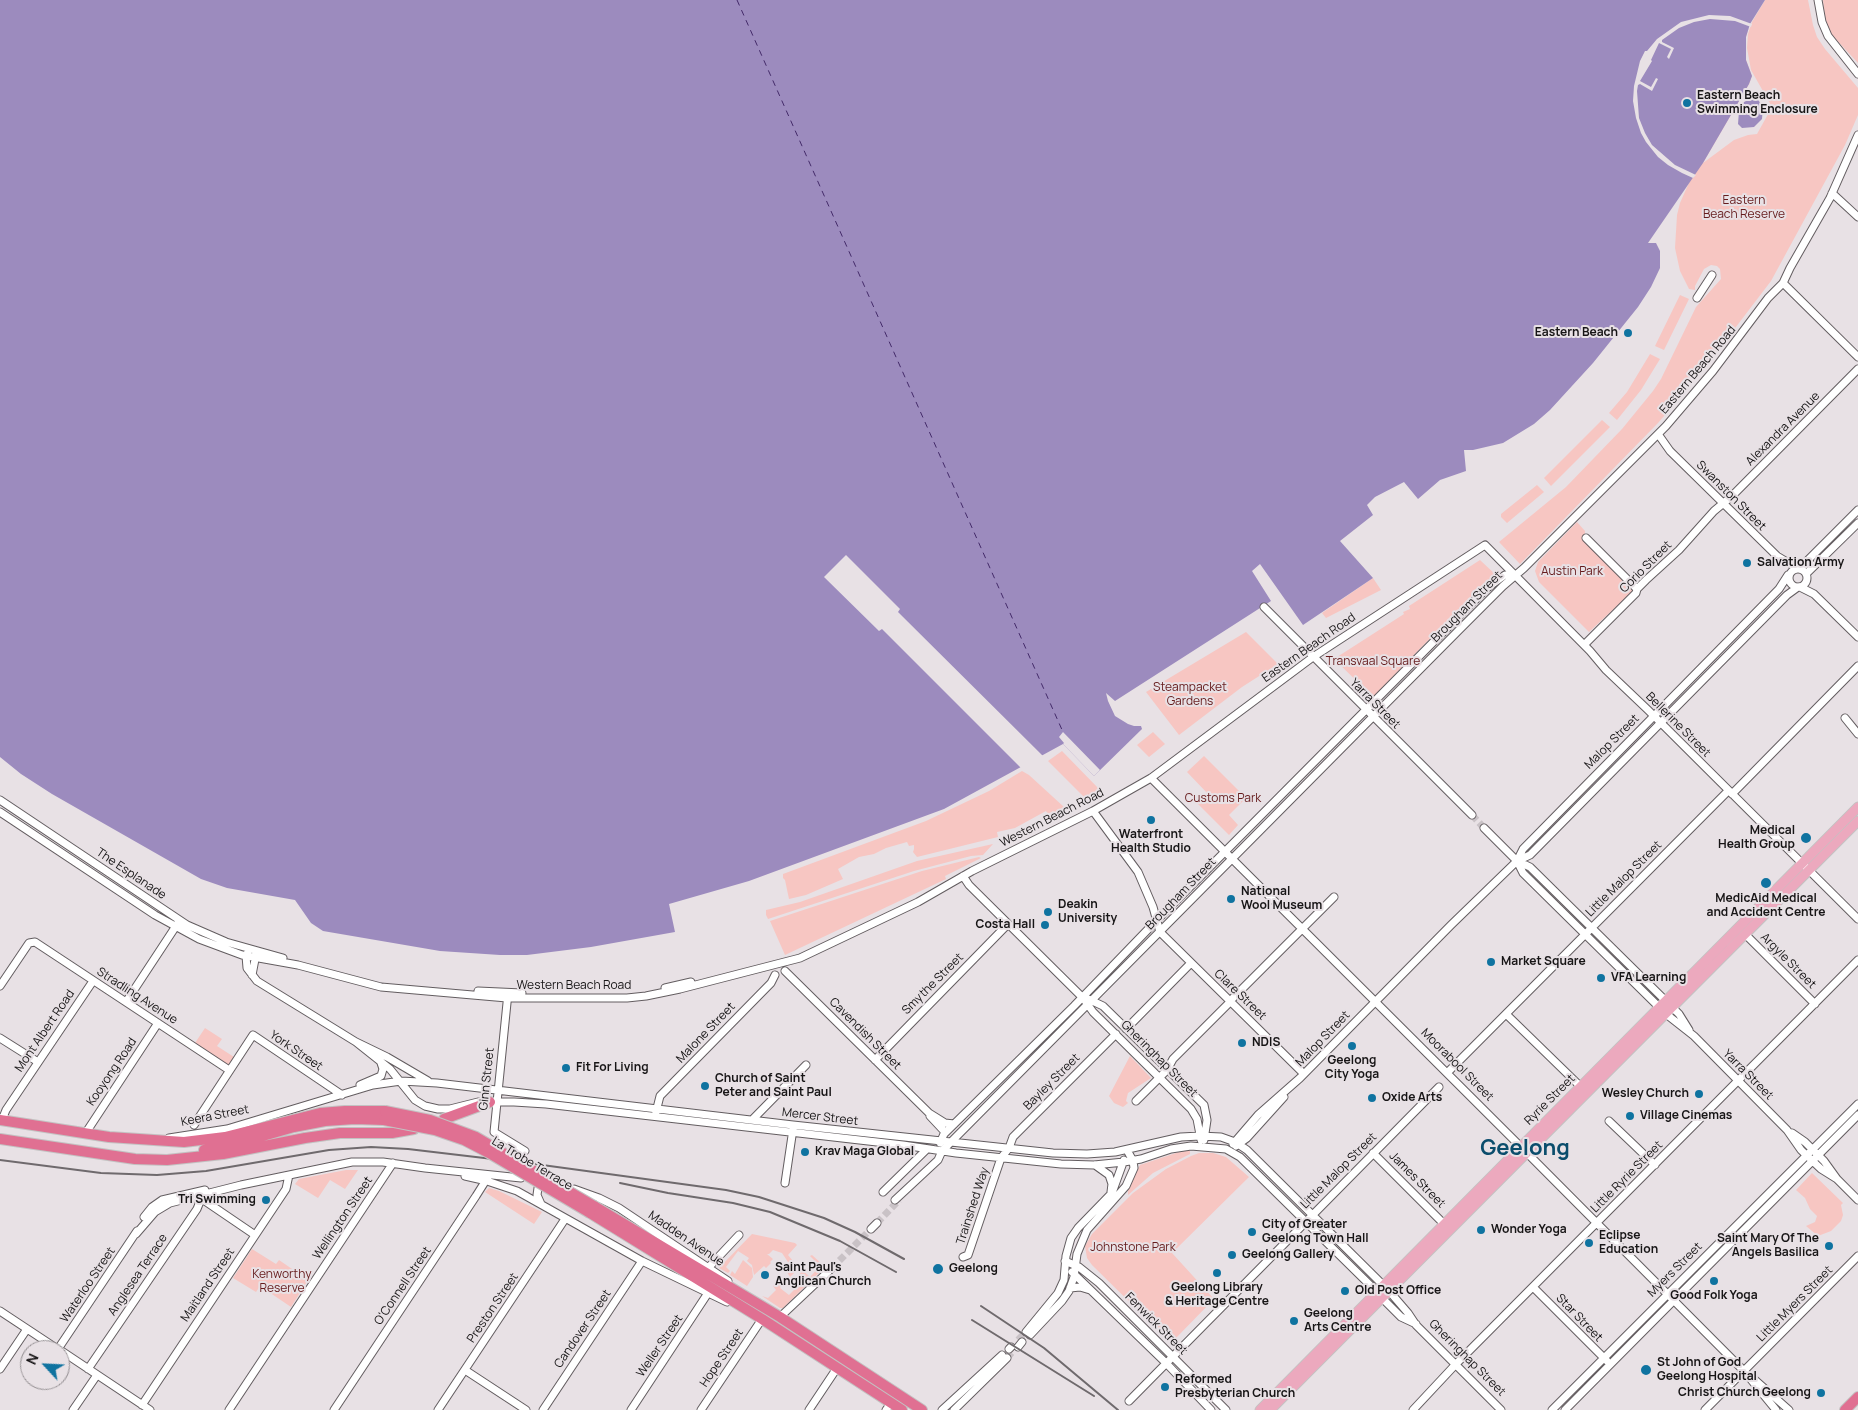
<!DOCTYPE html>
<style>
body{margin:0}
#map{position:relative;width:1858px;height:1410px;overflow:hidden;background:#e8e1e5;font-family:Manrope,sans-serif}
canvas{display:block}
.north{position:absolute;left:20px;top:1340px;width:50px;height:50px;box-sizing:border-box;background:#e8e1e5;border:1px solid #948f92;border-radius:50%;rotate:295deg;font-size:14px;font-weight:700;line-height:20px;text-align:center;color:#171516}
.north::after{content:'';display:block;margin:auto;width:18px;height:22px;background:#0f73a0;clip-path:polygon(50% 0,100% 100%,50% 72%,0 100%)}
</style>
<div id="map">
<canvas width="1858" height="1410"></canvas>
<div class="north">N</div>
</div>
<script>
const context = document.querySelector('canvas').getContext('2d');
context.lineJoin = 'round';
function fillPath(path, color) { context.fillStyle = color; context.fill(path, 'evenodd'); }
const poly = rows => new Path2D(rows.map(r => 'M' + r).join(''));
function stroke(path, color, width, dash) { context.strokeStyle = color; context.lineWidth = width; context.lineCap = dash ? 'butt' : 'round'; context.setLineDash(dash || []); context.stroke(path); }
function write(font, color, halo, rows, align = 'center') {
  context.font = font + ' Manrope,sans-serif'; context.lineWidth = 4; context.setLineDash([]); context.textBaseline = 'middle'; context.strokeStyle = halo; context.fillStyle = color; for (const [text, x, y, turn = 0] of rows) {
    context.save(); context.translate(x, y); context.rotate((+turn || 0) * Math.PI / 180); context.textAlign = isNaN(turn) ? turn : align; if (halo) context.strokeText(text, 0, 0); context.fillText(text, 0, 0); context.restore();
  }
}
fillPath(poly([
 [1765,0,1808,0,1813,25,1817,37,1825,49,1858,88,1858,115,1845,145,1771,281,1697,378,1658,423,1520,564,1499,542,1566,487,1622,429,1653,391,1661,379,1696,307,1721,279,1720,269,1717,266,1711,265,1704,269,1695,286,1695,290,1689,289,1680,271,1675,248,1677,215,1680,203,1692,176,1750,24,1746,37,1745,51,1746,60,1752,76,1749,84,1703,163,1734,140,1748,135,1757,134,1772,107,1751,70,1747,48,1748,34,1752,22],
 [1823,0,1858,0,1858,63,1831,34,1825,18],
 [1680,295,1689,299,1664,350,1655,346],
 [1650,354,1660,359,1641,390,1617,420,1609,413,1627,392],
 [1602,420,1610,427,1551,486,1544,478],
 [1537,485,1544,492,1507,523,1501,517,1501,514],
 [1577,522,1585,531,1584,541,1633,591,1589,632,1539,582,1535,571,1538,562],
 [1480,560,1497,576,1487,586,1483,584,1373,697,1334,659,1404,614,1403,612,1410,609,1409,606],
 [1373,578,1381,590,1326,618,1322,613],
 [1246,632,1278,664,1242,687,1179,735,1146,692],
 [1153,732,1165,744,1149,757,1137,745],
 [1062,751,1099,789,1085,798,1048,761],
 [1204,756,1246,798,1229,815,1238,825,1229,835,1198,804,1208,794,1187,772],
 [1022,771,1029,775,1064,807,1054,813,1053,811,1048,814,1046,811,1015,828,997,832,998,837,917,857,913,852,914,849,914,845,909,846,907,842,886,848,874,854,859,857,838,869,843,879,806,895,789,899,785,880,783,878,783,874,926,821,989,791],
 [993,844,983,855,971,856,914,871,768,919,766,915,766,910,800,902,917,861],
 [979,857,981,858,945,876,946,879,785,955,770,921,922,871],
 [205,1028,222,1039,217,1046,234,1057,228,1066,195,1043],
 [1130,1056,1151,1078,1128,1093,1126,1101,1128,1103,1123,1107,1114,1103,1109,1096],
 [1190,1150,1190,1154,1153,1173,1128,1195,1128,1187,1140,1165,1179,1152],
 [1199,1153,1213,1153,1226,1157,1249,1177,1172,1253,1214,1299,1176,1338,1169,1341,1092,1265,1087,1258,1085,1246,1092,1234,1133,1193,1166,1169,1191,1156],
 [346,1170,358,1170,345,1189,330,1180,318,1198,295,1184,299,1179],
 [1812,1173,1843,1203,1841,1205,1843,1215,1841,1221,1831,1231,1818,1236,1806,1226,1815,1222,1817,1216,1810,1209,1805,1198,1796,1190],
 [489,1188,499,1191,542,1212,534,1224,485,1192],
 [752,1234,795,1243,797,1245,788,1255,793,1261,790,1263,788,1262,782,1253,773,1250,769,1254,767,1254,773,1259,770,1262,771,1263,766,1268,764,1266,754,1275,752,1265,747,1261,749,1258,738,1251,726,1267,730,1271,728,1273,719,1268],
 [252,1249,276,1264,279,1260,308,1280,291,1307,260,1286,256,1292,233,1278],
 [812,1255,823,1265,828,1264,783,1308,780,1308,762,1296,768,1298,776,1290,773,1286,782,1278,787,1280,780,1288,789,1295,805,1279,797,1270,790,1277,787,1272,795,1263,810,1277,820,1266,810,1256],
 [743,1260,752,1268,753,1277,747,1286,730,1275,732,1271,735,1274]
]), '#f7c6c2');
fillPath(poly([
 [0,0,1765,0,1750,24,1746,37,1746,60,1752,76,1749,84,1703,163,1648,243,1656,243,1660,251,1660,268,1651,287,1638,307,1593,363,1550,410,1534,424,1503,443,1473,450,1464,450,1466,471,1440,480,1418,499,1404,482,1375,497,1367,505,1373,515,1340,541,1373,578,1303,625,1260,564,1252,571,1271,601,1115,701,1106,693,1108,701,1115,716,1128,724,1134,726,1141,726,1142,729,1094,776,1063,744,944,809,749,881,669,904,675,932,591,947,527,955,500,955,440,951,323,931,311,923,295,900,227,888,201,879,52,794,21,774,0,757],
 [1754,97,1758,100,1763,106,1762,119,1754,127,1742,128,1738,124,1739,111,1744,102]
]), '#9c8bbe');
fillPath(poly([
 [1709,15,1730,16,1752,24,1751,27,1735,21,1710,19,1694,22,1679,28,1662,40,1662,42,1674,48,1669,59,1667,57,1671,49,1659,43,1651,60,1652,61,1640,81,1651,87,1656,78,1658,79,1652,91,1640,84,1638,85,1637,91,1639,118,1645,133,1652,145,1675,165,1696,175,1693,178,1682,173,1668,165,1658,157,1646,142,1641,133,1636,118,1633,101,1634,86,1640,61,1645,51,1647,51,1657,39,1681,22],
 [846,555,900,609,898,612,1043,756,1021,768,882,629,879,631,824,577],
 [1063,732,1100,770,1094,776,1063,744,1064,743,1059,737]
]), '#e8e1e5');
stroke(poly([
 [737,0,1063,732]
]), '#432a69', 1, [6, 5]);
stroke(poly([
 [1472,815,1484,828],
 [877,1223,899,1200],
 [832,1268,871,1229],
 [1018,1340,1026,1332],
 [1007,1358,1013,1351]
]), '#c9c2c6', 7, [7, 3.5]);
const minor = poly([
 [1818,0,1822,22,1828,36,1858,74],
 [1832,193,1858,217],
 [1783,283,1858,357],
 [1697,298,1712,275],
 [1658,434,1670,451,1777,556,1797,568],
 [1586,538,1637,589],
 [1800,568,1858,510],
 '1789 578a9 9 0 1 1 18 0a9 9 0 1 1-18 0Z',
 [1806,574,1858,523],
 [1800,587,1814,594,1858,637],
 [1264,607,1472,815],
 [1584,645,1636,593,1637,589,1646,580,1679,550,1714,511,1732,496,1858,369],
 [1845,718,1858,734],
 [1151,778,1521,1147],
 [1732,794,1858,666],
 [0,800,187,925,226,942,283,958],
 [1093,811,1138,872,1153,907,1160,932,1304,1074],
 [0,812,155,915,199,939,242,955,298,965,381,987,507,998,627,998,646,996,680,989,800,958,918,902,972,871,1093,811,1151,778,1313,657,1485,545,1590,651,1606,670,1648,710,1858,919],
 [1484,828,1517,861,1523,873,1666,1014,1694,1036,1787,1130,1801,1150,1821,1169,1837,1179],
 [1517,861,1523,849,1779,589,1788,575],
 [1517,861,1530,867,1679,1014,1689,1030],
 [963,876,969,885,1083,998,1093,1012,1191,1109,1197,1119,1201,1140],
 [1745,934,1815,1004],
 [248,952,246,956,247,968,257,981,356,1042,387,1057,428,1081],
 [785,971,929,1113,945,1123,954,1124],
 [252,975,256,954],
 [0,986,29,943,35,942,229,1070],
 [665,988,691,982],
 [478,991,522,993],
 [508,993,494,1132,525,1151],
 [1088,999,1103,1006,1204,1105,1207,1120,1204,1140],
 [1230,1001,1334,897],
 [126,1002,178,923],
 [1506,1014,1581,1087],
 [1126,1029,1191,963],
 [0,1038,38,1062],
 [356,1042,390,1069,415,1100,425,1106,438,1109,450,1109,478,1102,514,1102,546,1104,903,1145,956,1153,1061,1164,1094,1165,1124,1162,1141,1159,1171,1149,1191,1146,1226,1149,1240,1157,1377,1292],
 [875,1060,1008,924],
 [1447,1073,1728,791],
 [360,1085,381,1076,383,1069,381,1063],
 [1136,1101,1167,1070,1173,1059,1230,1002],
 [656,1112,660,1096,771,983,775,975],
 [930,1116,945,1132],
 [2,1120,6,1110,93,981],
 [752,1120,806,1065],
 [1609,1121,1655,1165],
 [194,1125,253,1035,342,1095],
 [1792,1133,1805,1142,1824,1161,1837,1179,1858,1200],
 [85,1134,158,1023],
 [169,1138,227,1129,373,1085,401,1081,437,1083,793,1125,1053,1153,1087,1154,1115,1152,1181,1137,1200,1136,1221,1137,1235,1142,1247,1150,1383,1285],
 [940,1143,944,1134,1074,1006,1158,919,1487,588,1505,575,1514,575],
 [1233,1144,1258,1115,1300,1078,1451,925,1517,861,1530,855,1787,595,1798,587],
 [1236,1146,1247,1138,1284,1097],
 [1373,1153,1444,1224],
 [1527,1153,1744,1371,1776,1410],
 [1095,1165,1109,1175,1112,1184,1111,1192],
 [465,1176,487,1181,517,1191,642,1261,727,1302],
 [785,1183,793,1129],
 [538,1188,537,1195,541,1204],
 [574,1189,599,1198,619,1208,728,1281],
 [883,1192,927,1149],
 [895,1200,938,1160,942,1151,951,1142,1458,631,1503,586,1524,568,1666,426,1713,371,1768,298,1783,283,1790,268,1830,198,1858,135],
 [199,1201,205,1201,255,1235],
 [144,1217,152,1207,162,1200,205,1190],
 [871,1229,877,1223],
 [136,1234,155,1212,170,1203,241,1185,352,1162,383,1162,425,1168,521,1178],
 [963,1257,968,1255,1001,1158,1009,1148,1013,1137,1116,1034],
 [1065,1261,1079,1267,1099,1283,1226,1410],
 [709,1267,739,1235],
 [1072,1272,1166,1363,1211,1410],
 [1533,1287,1607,1361],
 [1070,1288,1080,1287,1090,1290],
 [1389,1291,1408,1313,1416,1325,1501,1410],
 [1382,1298,1401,1317,1416,1324],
 [0,1311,59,1350],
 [778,1315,780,1317,832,1268],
 [1026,1332,1058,1293,1064,1280,1066,1256,1071,1238,1078,1228,1112,1193,1124,1160],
 [1030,1335,1062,1301,1069,1291,1074,1277,1077,1254,1087,1230,1126,1186,1134,1168,1133,1161,1127,1150],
 [1018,1347,1022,1342],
 [58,1349,137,1231],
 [1009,1349,1011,1347],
 [60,1350,150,1410],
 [0,1369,27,1329],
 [88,1369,197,1209,199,1204,198,1193],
 [465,1370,526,1410],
 [1754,1379,1789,1410],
 [1129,1401,1439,1087],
 [142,1405,286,1189,289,1175],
 [73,1410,97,1375],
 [229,1410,393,1163],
 [334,1410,476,1196,488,1177],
 [438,1410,565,1219],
 [543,1410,642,1261],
 [631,1410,708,1293],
 [701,1410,762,1319],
 [809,1410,837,1368],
 [886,1410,891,1403],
 [942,1410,1002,1355],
 [954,1410,1007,1358],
 [1413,1410,1456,1364,1858,960],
 [1552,1410,1858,1104],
 [1565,1410,1858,1115],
 [1705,1410,1858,1256]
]);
const major = poly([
 [1260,1410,1858,807],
 [1270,1410,1858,821]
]);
const highway = poly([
 [444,1119,490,1102],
 [0,1120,109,1137,184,1142,225,1137,320,1113,345,1111,385,1111],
 [0,1139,135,1159,167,1160,223,1154,305,1138,340,1133,392,1133,414,1129],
 [204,1150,242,1142,294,1127,325,1121,355,1119,384,1120],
 [594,1206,780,1317,922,1410],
 [590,1213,762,1319,902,1410],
 [1845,1410,1858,1397]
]);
stroke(minor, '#635d60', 9);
stroke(major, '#c3c2c2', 11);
stroke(highway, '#c3c2c2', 12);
stroke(minor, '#fff', 7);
stroke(major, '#eca9be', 9);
stroke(highway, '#e07092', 10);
stroke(poly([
 [0,1160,101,1173,157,1175,206,1171,329,1150,371,1147,408,1149,535,1164,726,1190,759,1197,824,1218,855,1232,904,1259],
 [620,1183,668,1193,733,1203,770,1212,840,1241,896,1272],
 [981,1306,1044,1348,1118,1410],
 [972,1320,1094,1396]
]), '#6f6a6d', 2);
const highwayBridge = poly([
 [385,1111,430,1120,476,1137,594,1206],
 [384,1120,435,1130,464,1140,489,1153,590,1213]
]);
stroke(highwayBridge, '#c3c2c2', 12, []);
stroke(highwayBridge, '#e07092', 10);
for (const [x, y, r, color] of [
 [1687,103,5,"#0f73a0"],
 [1628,333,5,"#0f73a0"],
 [1747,563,5,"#0f73a0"],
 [1151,820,5,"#0f73a0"],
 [1806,838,6,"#0f73a0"],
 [1766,883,6,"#0f73a0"],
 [1231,899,5,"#0f73a0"],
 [1048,912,5,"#0f73a0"],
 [1045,925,5,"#0f73a0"],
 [1491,962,5,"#0f73a0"],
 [1601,978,5,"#0f73a0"],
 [1242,1043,5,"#0f73a0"],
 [1352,1046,5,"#0f73a0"],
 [566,1068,5,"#0f73a0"],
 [705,1086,5,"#0f73a0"],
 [1699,1094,5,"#0f73a0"],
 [1372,1098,5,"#0f73a0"],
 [1630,1116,5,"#0f73a0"],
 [805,1152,5,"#0f73a0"],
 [266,1200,5,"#0f73a0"],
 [1481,1230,5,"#0f73a0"],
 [1252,1232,5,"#0f73a0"],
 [1589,1243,5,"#0f73a0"],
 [1829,1246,5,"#0f73a0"],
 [1232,1255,5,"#0f73a0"],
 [938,1269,6,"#0f73a0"],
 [1217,1273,5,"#0f73a0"],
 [765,1275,5,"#0f73a0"],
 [1714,1281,5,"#0f73a0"],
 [1345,1291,5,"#0f73a0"],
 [1294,1321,5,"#0f73a0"],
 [1646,1370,6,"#0f73a0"],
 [1165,1387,5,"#0f73a0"],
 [1821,1393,5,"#0f73a0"]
]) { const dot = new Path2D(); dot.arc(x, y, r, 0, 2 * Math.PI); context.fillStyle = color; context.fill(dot); stroke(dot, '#e8e1e5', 2); }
write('bold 12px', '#171516', '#e8e1e5', [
 ["Eastern Beach",1697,96],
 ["Swimming Enclosure",1697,110],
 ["Eastern Beach",1618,333,"right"],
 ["Salvation Army",1757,563],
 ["Medical",1795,831,"right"],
 ["Health Group",1795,845,"right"],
 ["Waterfront",1151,835,"center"],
 ["Health Studio",1151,849,"center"],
 ["National",1241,892],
 ["Wool Museum",1241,906],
 ["MedicAid Medical",1766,899,"center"],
 ["and Accident Centre",1766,913,"center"],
 ["Deakin",1058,905],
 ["University",1058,919],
 ["Costa Hall",1035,925,"right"],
 ["Market Square",1501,962],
 ["VFA Learning",1611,978],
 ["NDIS",1252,1043],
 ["Geelong",1352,1061,"center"],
 ["City Yoga",1352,1075,"center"],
 ["Fit For Living",576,1068],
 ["Church of Saint",715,1079],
 ["Peter and Saint Paul",715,1093],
 ["Wesley Church",1689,1094,"right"],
 ["Oxide Arts",1382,1098],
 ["Village Cinemas",1640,1116],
 ["Krav Maga Global",815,1152],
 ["Tri Swimming",256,1200,"right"],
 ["City of Greater",1262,1225],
 ["Geelong Town Hall",1262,1239],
 ["Wonder Yoga",1491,1230],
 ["Eclipse",1599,1236],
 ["Education",1599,1250],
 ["Saint Mary Of The",1819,1239,"right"],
 ["Angels Basilica",1819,1253,"right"],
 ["Geelong Gallery",1242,1255],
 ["Saint Paul's",775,1268],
 ["Anglican Church",775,1282],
 ["Geelong",949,1269],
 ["Geelong Library",1217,1288,"center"],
 ["& Heritage Centre",1217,1302,"center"],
 ["Old Post Office",1355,1291],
 ["Good Folk Yoga",1714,1296,"center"],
 ["Geelong",1304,1314],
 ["Arts Centre",1304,1328],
 ["St John of God",1657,1363],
 ["Geelong Hospital",1657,1377],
 ["Reformed",1175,1380],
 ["Presbyterian Church",1175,1394],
 ["Christ Church Geelong",1811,1393,"right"]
], 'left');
write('12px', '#661c1d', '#e8e1e5', [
 ["Eastern",1744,201],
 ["Beach Reserve",1744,215],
 ["Austin Park",1572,572],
 ["Transvaal Square",1373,662],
 ["Steampacket",1190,688],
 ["Gardens",1190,702],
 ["Customs Park",1223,799],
 ["Johnstone Park",1133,1248],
 ["Kenworthy",282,1275],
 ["Reserve",282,1289]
]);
write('12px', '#171516', '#e8e1e5', [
 ["Eastern Beach Road",1698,370,-50],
 ["Alexandra Avenue",1783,429,-45],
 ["Swanston Street",1731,496,45],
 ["Corio Street",1646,567,-45],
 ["Brougham Street",1467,607,-45],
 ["Eastern Beach Road",1309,648,-35],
 ["Yarra Street",1375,704,45],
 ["Bellerine Street",1678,725,45],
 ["Malop Street",1612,742,-45],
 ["Western Beach Road",1052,818,-27],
 ["The Esplanade",131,874,34],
 ["Little Malop Street",1624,879,-45],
 ["Brougham Street",1181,894,-46],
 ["Argyle Street",1788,961,45],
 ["Smythe Street",933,984,-45],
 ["Western Beach Road",574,986],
 ["Clare Street",1240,995,44],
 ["Stradling Avenue",137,996,33],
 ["Mont Albert Road",45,1031,-56],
 ["Malone Street",706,1033,-46],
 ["Cavendish Street",865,1034,45],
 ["Malop Street",1323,1039,-46],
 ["York Street",296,1051,34],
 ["Gheringhap Street",1159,1059,45],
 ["Moorabool Street",1457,1065,45],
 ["Kooyong Road",112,1072,-56],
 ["Yarra Street",1748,1075,45],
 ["Ginn Street",487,1079,-84],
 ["Bayley Street",1052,1082,-45],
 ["Ryrie Street",1550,1100,-45],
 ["Keera Street",215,1116,-11],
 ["Mercer Street",820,1117,7],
 ["La Trobe Terrace",532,1164,31],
 ["Little Malop Street",1339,1171,-45],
 ["Little Ryrie Street",1627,1177,-45],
 ["James Street",1417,1180,45],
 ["Trainshed Way",973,1206,-72],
 ["Wellington Street",343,1218,-56],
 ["Madden Avenue",686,1239,34],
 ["Myers Street",1675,1270,-45],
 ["Anglesea Terrace",138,1275,-56],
 ["Waterloo Street",88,1285,-56],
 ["Maitland Street",208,1285,-56],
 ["O'Connell Street",403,1286,-56],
 ["Little Myers Street",1795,1304,-45],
 ["Preston Street",493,1308,-56],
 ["Star Street",1579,1318,46],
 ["Fenwick Street",1156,1324,45],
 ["Candover Street",583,1329,-56],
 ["Weller Street",660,1346,-56],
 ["Hope Street",722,1358,-56],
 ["Gheringhap Street",1467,1358,45]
]);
write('bold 22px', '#0b4d6c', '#e8e1e5', [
 ["Geelong",1525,1149]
]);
</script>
